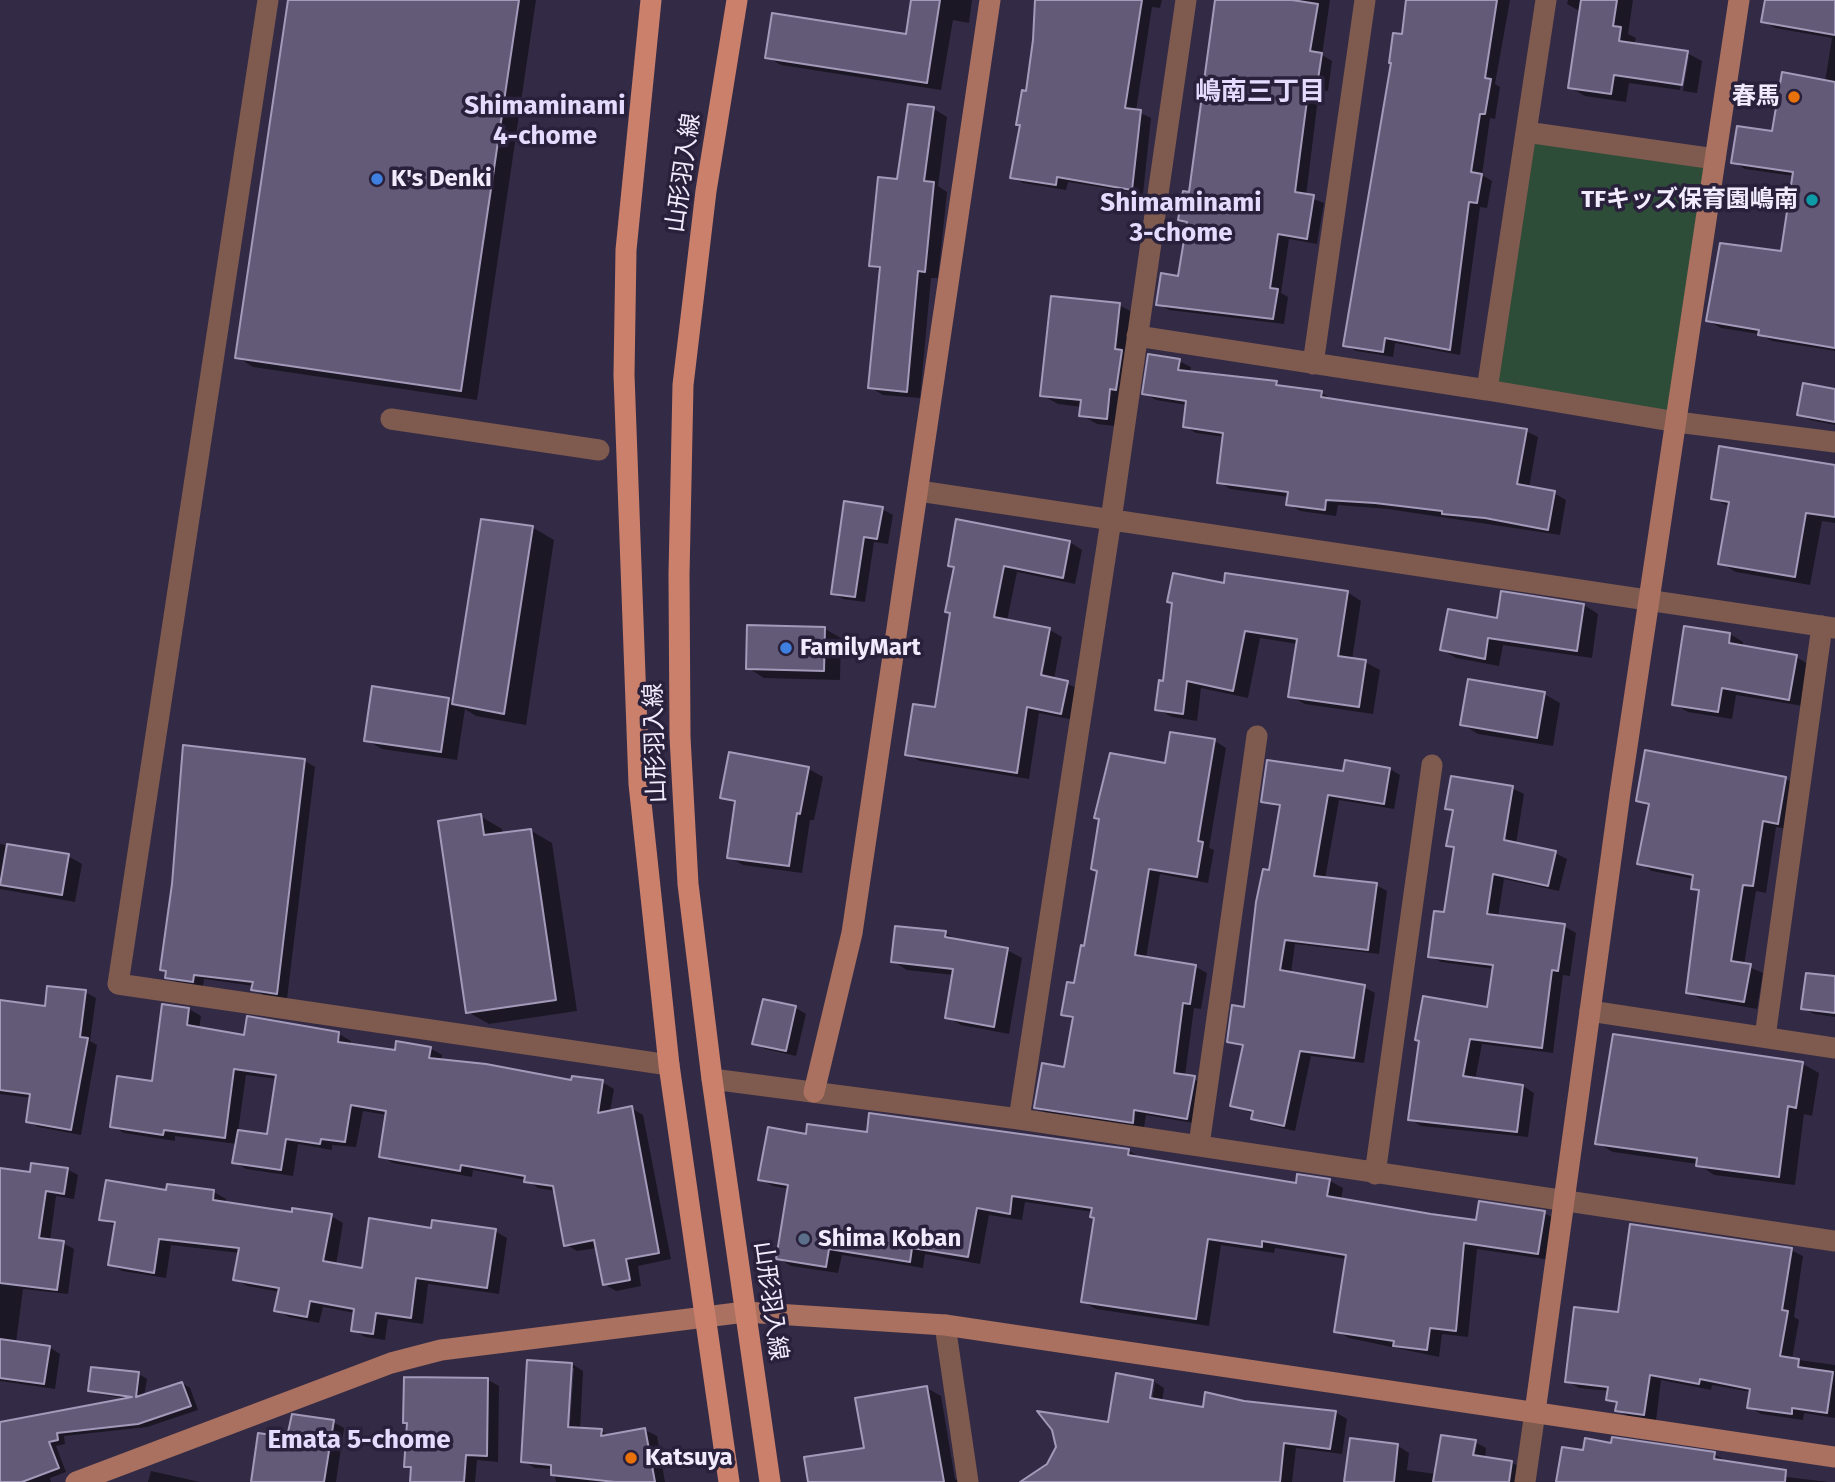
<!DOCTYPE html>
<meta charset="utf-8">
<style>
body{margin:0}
canvas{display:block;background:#332b45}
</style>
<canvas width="1835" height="1482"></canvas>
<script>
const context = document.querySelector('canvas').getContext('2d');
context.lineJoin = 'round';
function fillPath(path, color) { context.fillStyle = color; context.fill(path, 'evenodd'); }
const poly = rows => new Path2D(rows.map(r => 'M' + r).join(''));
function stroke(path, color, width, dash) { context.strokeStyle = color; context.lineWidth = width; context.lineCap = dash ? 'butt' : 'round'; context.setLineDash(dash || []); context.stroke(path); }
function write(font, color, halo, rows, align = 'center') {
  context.font = font + ' "Fira Sans","Noto Sans JP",sans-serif'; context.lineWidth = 7; context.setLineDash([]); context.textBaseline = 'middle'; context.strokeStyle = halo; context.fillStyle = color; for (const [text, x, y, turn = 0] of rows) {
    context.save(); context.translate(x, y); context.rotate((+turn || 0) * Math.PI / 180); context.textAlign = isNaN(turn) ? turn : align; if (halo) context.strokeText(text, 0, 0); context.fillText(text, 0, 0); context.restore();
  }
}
fillPath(poly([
 [1526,132,1715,159,1677,422,1487,390]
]), '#2e4d38');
fillPath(poly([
 [290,0,536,0,477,400,253,367,237,357],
 [913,0,972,0,969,23,953,20,941,90,781,65,767,57,908,36],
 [1102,0,1162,0,1160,8,1152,7,1136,111,1151,118,1143,194,1068,182,1066,190,1023,183,1012,177,1022,126,1018,124,1027,93],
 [1216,0,1330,0,1322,55,1332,61,1328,91,1319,90,1306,196,1324,203,1317,244,1289,239,1281,293,1288,297,1284,324,1169,310,1158,304,1180,278,1189,224,1180,219,1190,194],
 [1408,0,1510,0,1495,84,1500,87,1495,119,1490,118,1482,175,1492,181,1487,208,1480,207,1460,355,1395,343,1393,357,1356,351,1345,345],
 [1568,0,1633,0,1628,34,1636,38,1634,45,1687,53,1702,61,1697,93,1683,91,1689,56,1685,56,1680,90,1629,83,1626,102,1585,96,1569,87,1581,12,1567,4],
 [1767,0,1835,0,1835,351,1772,341,1759,334,1721,328,1708,321,1782,253,1794,176,1745,169,1733,162,1773,133,1825,82,1832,38,1775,28,1763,21],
 [910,106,934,109,947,117,938,186,947,192,938,278,931,278,920,398,883,395,870,387,881,271,871,265,899,181],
 [1119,305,1136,314,1123,427,1097,424,1081,415,1082,407,1058,404,1042,395],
 [1179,361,1191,367,1190,373,1276,383,1286,388,1322,393,1333,400,1526,431,1538,437,1529,488,1554,493,1566,500,1560,535,1388,509,1338,505,1336,516,1300,511,1288,504,1289,497,1230,489,1219,482,1225,437,1196,433,1184,426,1187,405,1156,400,1144,393],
 [1835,391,1835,425,1810,420,1799,414],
 [1835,467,1835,523,1822,521,1810,585,1736,572,1720,563,1730,507,1712,498],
 [845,503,882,509,893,515,888,544,874,542,865,602,843,599,833,593],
 [532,527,554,540,526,725,476,716,465,709,457,760,382,749,366,740,448,699,454,703],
 [1070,542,1082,550,1075,584,1017,572,1007,621,1050,630,1062,637,1054,679,1080,689,1074,720,1039,713,1029,779,920,761,907,754,936,709,952,614,955,569,950,566],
 [1225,585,1347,592,1361,601,1352,660,1365,662,1380,670,1373,714,1305,704,1290,696,1298,644,1260,638,1248,698,1201,688,1197,721,1172,717,1157,709,1164,683,1173,604,1169,601],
 [1584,605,1598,614,1592,658,1503,645,1499,666,1456,658,1442,650,1499,620],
 [825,629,841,638,840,680,764,678,748,668],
 [1730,634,1743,642,1743,647,1796,657,1810,665,1803,706,1736,695,1732,719,1688,712,1674,704],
 [1544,694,1560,703,1553,746,1478,734,1462,724],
 [1171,734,1215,741,1226,748,1209,848,1214,850,1208,883,1160,874,1146,958,1196,967,1207,973,1201,1009,1194,1008,1185,1076,1206,1084,1199,1124,1146,1115,1144,1128,1047,1114,1036,1107,1065,1069,1074,1021,1063,1014,1076,985,1086,948,1098,872,1093,869,1100,820,1096,817,1166,765],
 [1646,752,1786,779,1799,786,1791,830,1776,827,1766,893,1756,891,1744,965,1763,973,1757,1009,1701,999,1688,992,1701,893,1693,888,1694,879,1652,871,1639,863,1650,808,1638,800],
 [731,754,809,769,823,777,814,820,810,820,802,873,743,865,729,857,737,805,722,797],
 [305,761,315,767,287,999,264,995,253,989,254,986,204,979,203,987,178,983,167,977,168,973,162,969],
 [1390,769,1400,775,1394,809,1339,800,1325,879,1376,885,1387,891,1379,954,1295,944,1291,973,1364,987,1375,993,1364,1063,1311,1056,1295,1131,1264,1124,1253,1118,1254,1114,1232,1106,1244,1048,1229,1041,1245,1009,1281,808,1263,801,1344,773],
 [1512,788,1524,794,1516,844,1555,853,1567,859,1559,891,1504,879,1498,917,1564,926,1576,933,1570,976,1563,975,1553,1053,1482,1044,1475,1080,1523,1086,1534,1093,1528,1137,1421,1126,1410,1119,1489,1009,1494,969,1441,962,1430,956,1446,914,1456,849,1448,845,1455,812,1447,808],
 [480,816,502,829,503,834,530,830,552,843,577,1011,489,1024,468,1012],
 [0,844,68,856,82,864,75,902,0,889],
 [945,933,959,941,1007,950,1022,958,1009,1034,961,1025,947,1017,954,975,907,970,892,961],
 [1835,978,1835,1017,1814,1014,1803,1008],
 [85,992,96,998,90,1041,97,1045,81,1135,38,1127,27,1121,32,1098,0,1094,0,1002,46,1008],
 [796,1008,806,1014,796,1056,765,1049,754,1043],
 [189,1009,201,1016,199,1029,246,1037,339,1034,351,1041,350,1045,396,1052,430,1048,442,1055,441,1061,573,1082,602,1082,614,1089,610,1112,631,1108,643,1115,671,1259,638,1266,641,1286,616,1291,604,1284,597,1248,577,1251,565,1244,555,1191,538,1188,526,1180,473,1170,472,1177,393,1163,381,1156,387,1115,363,1111,356,1147,332,1145,332,1150,298,1144,293,1176,246,1169,234,1162,237,1144,175,1136,175,1141,124,1133,112,1126,154,1083],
 [246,1075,277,1079,268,1136,238,1132],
 [1803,1064,1819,1073,1812,1116,1804,1114,1795,1185,1714,1175,1698,1164,1613,1152,1597,1143],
 [868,1134,1128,1150,1141,1158,1297,1185,1299,1176,1330,1181,1343,1188,1341,1200,1478,1222,1544,1213,1557,1220,1551,1260,1477,1249,1468,1337,1442,1334,1439,1357,1349,1338,1336,1331,1347,1259,1275,1248,1274,1253,1221,1245,1209,1326,1096,1309,1083,1302,1095,1218,1093,1212,1025,1202,1022,1220,989,1215,980,1264,925,1254,923,1268,842,1255,838,1273,791,1266,778,1258,790,1189,773,1186,760,1179,807,1136],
 [67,1169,78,1175,74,1199,56,1196,50,1241,63,1243,74,1249,68,1294,23,1289,16,1343,49,1347,60,1354,55,1389,0,1381,0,1170,31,1174],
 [168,1192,214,1192,226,1199,225,1204,293,1214,331,1216,343,1223,336,1265,363,1270,432,1230,495,1231,507,1238,499,1294,428,1284,423,1324,388,1319,385,1340,365,1337,353,1330,355,1313,323,1307,319,1323,289,1317,276,1310,280,1292,247,1286,235,1279,240,1253,171,1245,166,1278,122,1271,110,1264,116,1226,101,1219],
 [1791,1250,1803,1256,1794,1317,1799,1320,1792,1359,1835,1365,1835,1418,1804,1413,1803,1420,1761,1414,1749,1407,1751,1392,1712,1385,1711,1390,1661,1380,1656,1421,1629,1417,1617,1410,1618,1405,1608,1399,1609,1391,1579,1388,1567,1381,1619,1314],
 [572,1364,583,1371,580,1430,601,1431,610,1436,645,1430,657,1436,665,1482,556,1482,553,1469,535,1468,523,1461],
 [570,1368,574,1368,569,1436,566,1436],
 [93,1369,139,1374,147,1379,144,1396,182,1383,190,1388,198,1410,147,1427,64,1436,65,1444,56,1446,66,1472,50,1478,51,1482,0,1482,0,1424,129,1399,98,1394,90,1390],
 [1117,1375,1153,1381,1164,1388,1162,1402,1204,1409,1207,1395,1244,1403,1335,1412,1347,1419,1342,1454,1296,1448,1292,1482,1221,1482,1225,1458,1194,1452,1188,1482,1022,1482,1054,1457,1057,1438,1040,1413,1109,1424],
 [1151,1383,1155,1383,1151,1407,1147,1406],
 [488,1380,499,1386,498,1462,477,1460,475,1482,411,1482,412,1469,406,1466,408,1424,405,1422],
 [927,1388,941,1396,955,1479,960,1482,810,1482,866,1450],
 [333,1422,344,1428,336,1482,253,1482,288,1439],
 [1351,1440,1398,1446,1409,1453,1407,1470,1436,1474,1475,1442,1486,1448,1485,1459,1511,1462,1523,1469,1521,1482,1346,1482],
 [1473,1443,1477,1443,1473,1464,1470,1464],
 [1612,1445,1714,1454,1726,1461,1778,1476,1829,1482,1558,1482,1585,1452],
 [151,1471,200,1482,148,1482]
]), '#0007');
const building = poly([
 [288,0,519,0,461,391,235,358,288,0],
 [911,0,940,0,927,83,765,58,772,13,906,34,911,0],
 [1035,0,1142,0,1125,108,1141,110,1132,190,1057,177,1056,185,1010,178,1020,125,1016,125,1022,90,1026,91,1033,40,1035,0],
 [1215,0,1292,0,1318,4,1310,51,1322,53,1317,86,1309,85,1295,192,1314,195,1307,239,1278,234,1270,288,1278,289,1273,319,1156,305,1161,273,1178,276,1187,222,1178,220,1183,191,1189,192,1215,0],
 [1406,0,1497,0,1485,78,1491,79,1485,114,1480,114,1471,172,1482,174,1477,203,1469,202,1450,350,1385,338,1383,352,1343,346,1391,63,1389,63,1393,33,1402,34,1406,0],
 [1581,0,1617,0,1613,26,1621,27,1619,41,1688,51,1682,85,1614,75,1611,94,1568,88,1581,0],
 [1765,0,1835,0,1835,35,1761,22,1765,0],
 [1782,72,1835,82,1835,348,1758,335,1759,330,1706,321,1720,243,1781,251,1793,172,1731,163,1737,126,1772,131,1782,72],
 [908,104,934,107,924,181,934,182,925,272,918,271,907,392,868,388,880,267,869,266,878,177,897,179,908,104],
 [1051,296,1120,303,1115,349,1122,350,1116,390,1110,389,1107,419,1079,416,1081,400,1040,396,1051,296],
 [1148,354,1180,359,1178,370,1277,381,1276,385,1322,391,1321,397,1527,429,1517,484,1555,491,1548,530,1485,518,1442,514,1442,511,1375,503,1326,500,1325,510,1286,505,1288,492,1217,483,1223,433,1183,427,1186,401,1142,394,1148,354],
 [1803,383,1835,389,1835,422,1797,415,1803,383],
 [1719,446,1835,465,1835,517,1806,513,1795,577,1718,564,1729,502,1711,499,1719,446],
 [844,501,883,507,877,539,864,537,855,597,831,594,844,501],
 [481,519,533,526,504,714,452,704,481,519],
 [956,519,1070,541,1063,578,1004,566,994,617,1050,628,1041,675,1068,681,1061,714,1027,707,1017,773,905,755,913,704,935,707,950,613,945,612,954,567,948,566,956,519],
 [1173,573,1224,583,1225,573,1348,591,1338,656,1366,660,1359,707,1288,697,1297,639,1245,631,1233,691,1187,681,1183,714,1155,710,1159,680,1163,681,1172,603,1167,602,1173,573],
 [1501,591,1584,604,1577,651,1488,638,1485,659,1440,650,1448,609,1497,618,1501,591],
 [747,625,825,627,824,671,746,669,747,625],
 [1684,626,1730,633,1729,643,1797,655,1789,700,1722,688,1718,712,1672,705,1684,626],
 [1468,679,1545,692,1537,738,1460,725,1468,679],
 [372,686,449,698,441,752,364,741,372,686],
 [1170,732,1215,739,1198,841,1203,842,1197,877,1149,869,1135,955,1196,965,1190,1004,1183,1003,1174,1073,1195,1076,1187,1119,1134,1110,1133,1123,1034,1108,1042,1063,1064,1067,1073,1017,1061,1015,1067,982,1074,983,1081,945,1084,946,1097,871,1091,869,1099,819,1094,818,1110,753,1165,763,1170,732],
 [183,745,305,759,277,994,251,990,253,982,194,975,193,982,165,978,166,971,160,970,172,884,183,745],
 [1645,750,1786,777,1778,824,1763,821,1753,886,1743,885,1731,961,1751,964,1744,1002,1686,993,1699,890,1691,889,1693,875,1637,864,1649,804,1636,801,1645,750],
 [729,752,809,767,800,814,797,813,789,866,727,858,735,801,720,798,729,752],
 [1267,760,1343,771,1345,760,1390,768,1384,804,1328,795,1314,876,1377,883,1368,950,1285,940,1280,970,1365,985,1354,1058,1300,1051,1284,1126,1251,1119,1253,1111,1230,1106,1243,1045,1227,1042,1232,1005,1244,1007,1256,902,1263,869,1269,870,1280,805,1261,802,1267,760],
 [1451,776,1513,786,1504,840,1556,851,1548,886,1493,874,1487,914,1565,924,1558,971,1552,970,1542,1048,1470,1039,1463,1076,1523,1085,1517,1132,1408,1120,1419,1041,1415,1040,1423,996,1487,1007,1493,965,1428,957,1434,911,1444,912,1454,847,1446,846,1453,810,1445,809,1451,776],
 [481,814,484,835,531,829,556,1000,466,1013,438,821,481,814],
 [7,844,69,854,62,895,0,885,7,844],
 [895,926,946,931,945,937,1008,948,994,1027,945,1018,953,969,891,962,895,926],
 [1806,973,1835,976,1835,1013,1801,1009,1806,973],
 [47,986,86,990,80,1037,88,1038,71,1130,26,1122,30,1094,0,1090,0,1000,45,1006,47,986],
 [763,999,796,1006,786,1051,752,1044,763,999],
 [162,1004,189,1008,187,1025,244,1035,247,1016,339,1032,338,1042,395,1050,396,1041,431,1047,429,1058,486,1064,571,1080,572,1076,603,1080,598,1113,632,1106,659,1253,626,1259,630,1280,603,1285,594,1240,564,1246,553,1186,524,1182,525,1176,461,1165,460,1171,379,1157,386,1111,351,1105,345,1142,321,1139,320,1144,286,1139,281,1170,232,1163,238,1130,267,1134,276,1075,234,1069,225,1138,164,1130,163,1135,110,1127,117,1076,152,1081,162,1004],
 [1613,1034,1803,1062,1796,1108,1788,1106,1779,1177,1696,1166,1697,1158,1595,1144,1613,1034],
 [869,1113,1129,1149,1128,1155,1296,1183,1297,1174,1330,1179,1327,1196,1431,1214,1476,1220,1479,1201,1545,1211,1538,1254,1464,1243,1456,1331,1430,1328,1427,1350,1393,1346,1394,1341,1334,1332,1346,1255,1262,1241,1262,1247,1208,1239,1196,1319,1081,1302,1094,1218,1090,1217,1092,1208,1012,1196,1010,1214,977,1208,968,1257,912,1248,910,1262,829,1249,826,1267,776,1259,788,1185,758,1180,768,1127,806,1134,807,1124,867,1132,869,1113],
 [31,1163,68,1168,64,1194,46,1191,39,1238,64,1241,57,1290,0,1283,0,1168,30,1172,31,1163],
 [106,1180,166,1190,167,1184,214,1190,213,1200,292,1212,292,1208,332,1214,323,1261,362,1268,369,1218,431,1228,432,1220,496,1229,487,1288,416,1278,411,1318,376,1313,373,1334,351,1331,354,1309,310,1301,307,1317,274,1311,279,1288,233,1280,239,1248,159,1239,154,1273,108,1265,115,1222,99,1220,106,1180],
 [1630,1224,1792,1248,1782,1310,1788,1311,1780,1356,1799,1359,1798,1367,1833,1372,1827,1413,1792,1408,1792,1414,1747,1408,1750,1389,1700,1379,1699,1384,1650,1375,1644,1415,1615,1411,1617,1402,1606,1400,1608,1387,1565,1382,1574,1307,1618,1312,1630,1224],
 [0,1339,50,1346,44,1384,0,1378,0,1339],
 [527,1360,572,1363,568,1427,602,1429,601,1436,645,1428,655,1482,615,1482,551,1475,551,1465,521,1462,527,1360],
 [91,1367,139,1372,136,1397,182,1382,191,1406,138,1424,57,1433,58,1440,49,1442,59,1468,22,1482,0,1482,0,1422,132,1397,88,1391,91,1367],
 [1116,1373,1153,1380,1150,1398,1203,1407,1205,1392,1244,1401,1336,1411,1330,1449,1284,1443,1280,1482,1020,1482,1047,1464,1056,1447,1052,1430,1037,1411,1108,1422,1116,1373],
 [404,1377,488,1378,487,1456,466,1455,464,1482,410,1482,411,1467,404,1467,407,1423,403,1423,404,1377],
 [927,1386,944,1482,808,1482,804,1457,864,1448,855,1398,927,1386],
 [292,1414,334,1420,324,1482,251,1482,258,1433,287,1437,292,1414],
 [1441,1435,1476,1440,1473,1455,1512,1461,1509,1482,1433,1482,1441,1435],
 [1612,1437,1715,1452,1714,1459,1786,1470,1785,1482,1556,1482,1562,1447,1583,1450,1585,1438,1611,1443,1612,1437],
 [1350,1438,1398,1444,1394,1482,1344,1482,1350,1438]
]);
fillPath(building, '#625a77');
stroke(building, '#a39aba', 2);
stroke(poly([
 [268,0,118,984,669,1065],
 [1526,132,1715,159],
 [1137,336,1487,390,1546,0],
 [1313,364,1365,0],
 [1487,390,1677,422,1835,442],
 [391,419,599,450],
 [919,491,1835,628],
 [1590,1011,1835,1048],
 [1765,1037,1822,626],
 [712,1079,1019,1119,1835,1241],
 [1019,1119,1111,520,1186,0],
 [1199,1145,1257,736],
 [1375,1174,1432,765],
 [945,1325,968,1482],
 [1525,1482,1535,1412]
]), '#7f5a4f', 21);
stroke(poly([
 [814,1092,852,933,990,0],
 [1535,1412,1620,793,1739,0],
 [76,1482,391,1363,441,1350,745,1312,945,1325,1835,1457]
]), '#aa7060', 21);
stroke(poly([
 [651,0,626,250,624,375,639,784,669,1065,729,1482],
 [737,0,706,191,683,385,679,575,680,737,688,884,712,1079,770,1482]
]), '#cb806c', 21);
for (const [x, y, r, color] of [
 [1794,97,7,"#e8710a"],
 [377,179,7,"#3f7fe0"],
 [1812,200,7,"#0f9aa8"],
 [786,648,7,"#3f7fe0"],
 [804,1239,7,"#5c6f8a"],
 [631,1458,7,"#e8710a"]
]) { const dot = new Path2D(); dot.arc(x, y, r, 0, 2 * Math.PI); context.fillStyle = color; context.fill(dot); stroke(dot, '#29213b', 2.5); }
write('bold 24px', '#f0ecfd', '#29213b', [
 ["春馬",1780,97,"right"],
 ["K's Denki",391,179],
 ["TFキッズ保育園嶋南",1798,200,"right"],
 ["FamilyMart",800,648],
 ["Shima Koban",818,1239],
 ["Katsuya",645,1458]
], 'left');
write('24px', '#f0ecfd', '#29213b', [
 ["山形羽入線",684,173,-82],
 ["山形羽入線",656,743,-92],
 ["山形羽入線",770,1301,82]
]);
write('bold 26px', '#e4dcfe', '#29213b', [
 ["嶋南三丁目",1260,93],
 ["Shimaminami",545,107],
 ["4-chome",545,137],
 ["Shimaminami",1181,204],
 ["3-chome",1181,234],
 ["Emata 5-chome",359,1441]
]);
</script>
